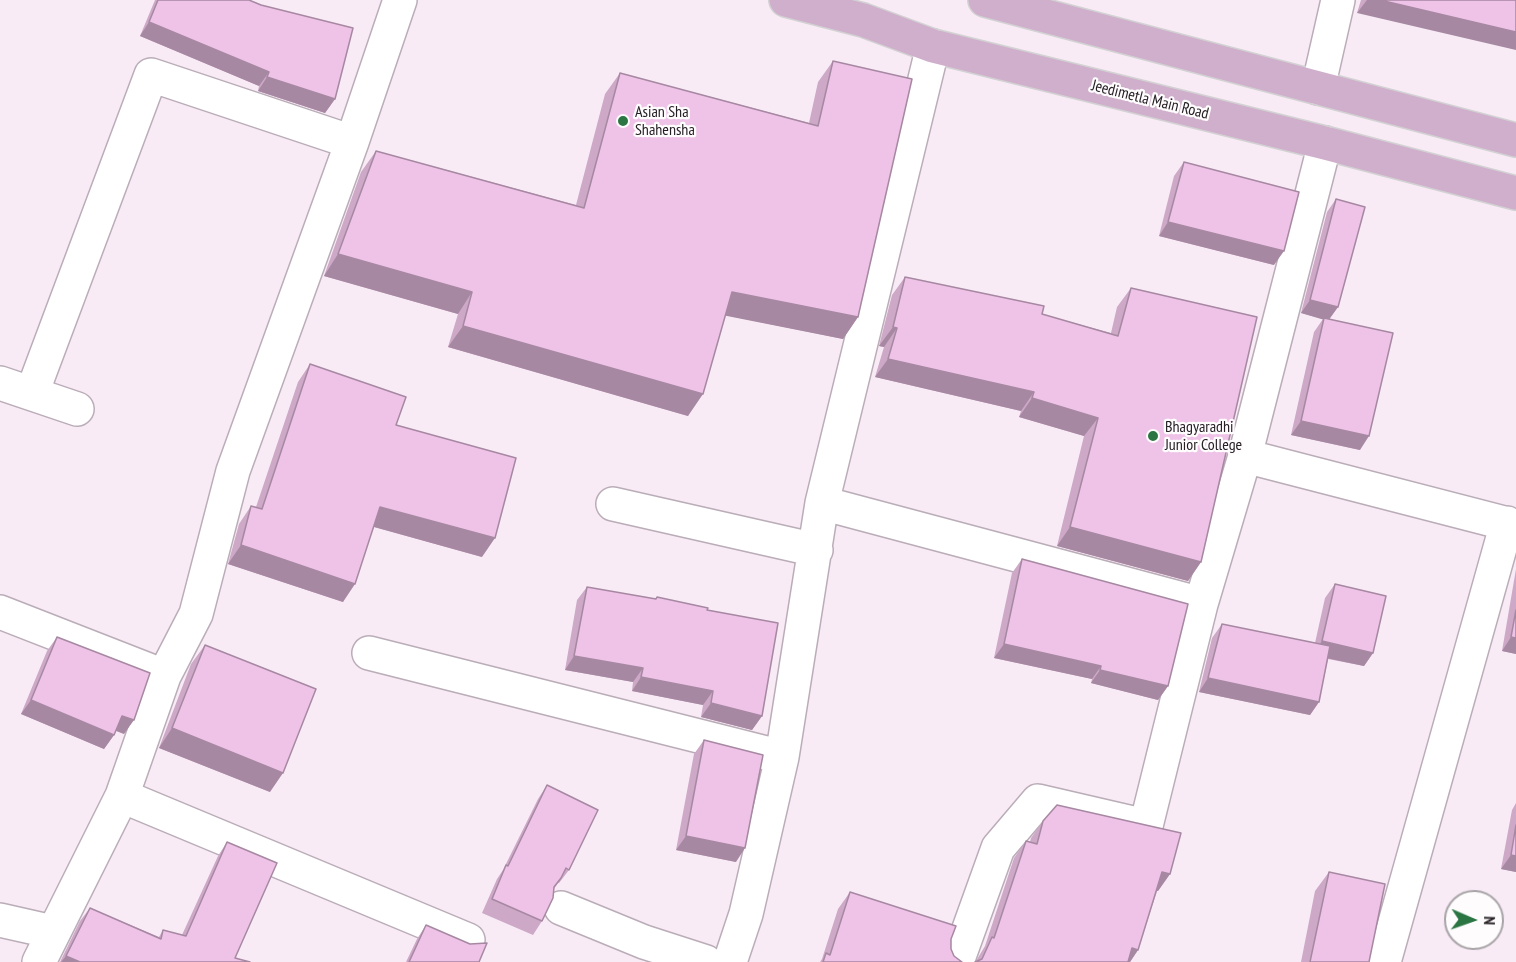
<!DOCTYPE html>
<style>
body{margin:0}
#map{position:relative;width:1516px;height:962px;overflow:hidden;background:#f8ebf6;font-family:"PT Sans Narrow",sans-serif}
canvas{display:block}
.north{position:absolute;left:1444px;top:890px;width:60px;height:60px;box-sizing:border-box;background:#fffcfe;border:2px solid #a8a4a7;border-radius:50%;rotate:92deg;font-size:16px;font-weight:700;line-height:24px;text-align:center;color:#252024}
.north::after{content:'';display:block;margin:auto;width:21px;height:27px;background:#2b7543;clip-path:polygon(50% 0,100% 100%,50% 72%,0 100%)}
</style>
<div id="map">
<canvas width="1516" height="962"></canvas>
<div class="north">N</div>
</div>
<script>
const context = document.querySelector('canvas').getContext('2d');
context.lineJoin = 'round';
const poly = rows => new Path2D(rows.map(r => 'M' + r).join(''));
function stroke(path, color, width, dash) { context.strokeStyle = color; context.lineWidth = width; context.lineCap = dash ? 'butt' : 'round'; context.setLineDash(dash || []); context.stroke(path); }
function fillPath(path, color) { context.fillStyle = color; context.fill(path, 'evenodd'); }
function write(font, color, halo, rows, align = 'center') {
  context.font = font + ' "PT Sans Narrow",sans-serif'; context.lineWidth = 4.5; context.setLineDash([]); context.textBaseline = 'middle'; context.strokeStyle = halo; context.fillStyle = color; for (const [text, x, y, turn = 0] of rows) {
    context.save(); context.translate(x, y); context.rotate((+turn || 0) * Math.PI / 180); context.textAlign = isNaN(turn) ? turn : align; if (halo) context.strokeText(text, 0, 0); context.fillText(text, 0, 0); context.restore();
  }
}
const minor = poly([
 [1318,88,1338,0],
 [0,383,77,409],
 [32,393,151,75,352,142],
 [1245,456,1516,526],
 [822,503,1201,604],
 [613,504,816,550],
 [0,612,164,676],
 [369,653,782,757],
 [122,796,468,940],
 [561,908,644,942,706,962],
 [0,920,53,932],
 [39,962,122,796,164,676,196,614,233,471,352,142,400,0],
 [730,962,746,914,782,757,822,503,933,46],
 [957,962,998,848,1038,801,1146,826,1201,604,1245,456,1325,143],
 [1384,962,1507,523]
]);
const major = poly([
 [786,0,863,20,933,46,1325,143,1516,193],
 [985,0,1516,140]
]);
stroke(minor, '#baadb8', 36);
stroke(major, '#d3d2d3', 36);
stroke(minor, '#fff', 33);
stroke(major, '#cfafcb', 33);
fillPath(poly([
 [155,0,249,0,335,99,325,113,258,91,259,86,140,36],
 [1361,0,1516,0,1357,13],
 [833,61,858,317,843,339,725,315,688,416,448,347,458,314,324,276,361,172,376,151,576,205,605,94,620,73,809,123,818,82],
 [1184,162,1274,265,1159,236,1174,176],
 [1336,199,1338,307,1329,319,1360,450,1291,435,1314,332,1323,319,1301,313,1327,212],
 [905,277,1111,333,1117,307,1131,288,1201,562,1188,581,1057,546,1084,436,1019,417,1021,411,875,377,884,347,879,346,892,295],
 [310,364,396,425,482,557,374,527,343,602,228,564,239,524,251,506,256,507,298,382],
 [1022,559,1168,686,1158,700,1091,683,1092,679,994,658,1012,573],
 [1516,569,1516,654,1502,651],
 [1335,584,1373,653,1364,666,1328,659,1319,702,1310,715,1199,692,1212,638,1222,624,1315,643,1325,598],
 [587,587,655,599,657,597,707,610,762,716,752,730,701,717,703,705,632,691,633,682,565,670,577,600],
 [57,637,124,734,116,731,114,735,104,749,21,714,47,651],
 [205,645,270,792,159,748,191,664],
 [704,740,736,862,676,850,694,754],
 [547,785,569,870,559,883,558,883,553,890,542,921,533,935,482,913,497,879,503,870,538,799],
 [1516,803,1516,872,1501,869,1512,810],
 [1043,821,1170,874,1158,891,1157,891,1138,950,1130,962,975,962,976,961,985,946,1014,858,1026,841,1030,842,1031,838],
 [227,842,235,958,250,962,60,962,80,921,90,908,159,937,163,930,182,935,218,856],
 [1329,872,1369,962,1301,962,1315,891],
 [850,892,951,939,951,949,954,956,962,962,820,962,822,959,838,909],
 [426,925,479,962,406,962,417,939]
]), '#cda8c7');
fillPath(poly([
 [1367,0,1380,0,1516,32,1516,50,1357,13],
 [149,22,269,72,259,86,140,36],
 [267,77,335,99,325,113,258,91],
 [1168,222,1284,251,1274,265,1159,236],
 [338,254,472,292,458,314,324,276],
 [732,292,858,317,843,339,717,314],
 [1310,300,1338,307,1328,321,1301,313],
 [463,326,703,394,688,416,448,347],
 [893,327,897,328,884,347,879,346],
 [888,359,1034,392,1021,411,875,377],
 [1032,398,1098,418,1084,436,1019,417],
 [1301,421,1369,436,1360,450,1291,435],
 [380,507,495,538,482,557,367,525],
 [1070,527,1201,562,1188,581,1057,546],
 [241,545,355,584,343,602,228,564],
 [1511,637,1516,638,1516,654,1502,651],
 [1322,641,1373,653,1364,666,1312,655],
 [1004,644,1101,666,1092,679,994,658],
 [574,656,643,668,633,682,565,670],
 [1100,670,1168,686,1158,700,1091,683],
 [641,677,713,691,703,705,632,691],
 [1208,678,1319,702,1310,715,1199,692],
 [31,700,114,735,104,749,21,714],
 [711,703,762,716,752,730,701,717],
 [122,716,134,720,124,734,112,729],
 [172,728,283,773,270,792,159,748],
 [686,836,745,848,736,862,676,850],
 [1511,855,1516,856,1516,872,1501,869],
 [1162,872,1170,874,1158,891,1150,889],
 [1132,948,1138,950,1130,962,1123,962],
 [66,956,80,962,61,962]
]), '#a788a2');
const building = poly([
 [158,0,249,0,261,5,353,28,335,99,267,77,269,72,149,22,158,0],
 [1380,0,1516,0,1516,32,1380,0],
 [833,61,912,79,858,317,732,292,703,394,463,326,472,292,338,254,376,151,584,208,620,73,818,126,833,61],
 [1184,162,1299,192,1284,251,1168,222,1184,162],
 [1336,199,1365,207,1338,307,1310,300,1336,199],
 [905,277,1044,306,1042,314,1118,336,1131,288,1257,317,1201,562,1070,527,1098,418,1032,398,1034,392,888,359,897,328,893,327,905,277],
 [1324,318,1393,333,1369,436,1301,421,1324,318],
 [310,364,406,397,396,425,516,458,495,538,380,507,355,584,241,545,251,506,262,509,310,364],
 [1022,559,1188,604,1168,686,1100,670,1101,666,1004,644,1022,559],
 [1335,584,1386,596,1373,653,1322,641,1335,584],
 [587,587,656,599,657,597,708,608,707,610,778,623,762,716,711,703,713,691,641,677,643,668,574,656,587,587],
 [1516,610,1516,638,1511,637,1516,610],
 [1222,624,1330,646,1319,702,1208,678,1222,624],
 [57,637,150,673,134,720,122,716,114,735,31,700,57,637],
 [205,645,316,689,283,773,172,728,205,645],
 [704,740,763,755,745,848,686,836,704,740],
 [547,785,598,810,569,870,566,868,561,878,554,887,553,898,542,921,492,899,506,865,508,866,547,785],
 [1057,805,1181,833,1170,874,1162,872,1138,950,1132,948,1128,962,975,962,982,959,992,937,994,938,1026,841,1037,844,1043,821,1057,805],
 [1516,825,1516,856,1511,855,1516,825],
 [227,842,277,863,235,958,250,962,80,962,66,956,90,908,161,939,163,930,186,936,227,842],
 [1329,872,1385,884,1369,962,1310,962,1329,872],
 [850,892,956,926,951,939,951,949,954,956,962,962,823,962,826,953,830,955,850,892],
 [426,925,470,944,487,943,479,962,409,962,426,925]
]);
fillPath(building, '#eec3e7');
stroke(building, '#a788a2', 1.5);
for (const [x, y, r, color] of [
 [623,121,6,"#2b7543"],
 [1153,436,6,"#2b7543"]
]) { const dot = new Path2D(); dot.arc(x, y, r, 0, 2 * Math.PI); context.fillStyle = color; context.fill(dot); stroke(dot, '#fffcfe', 2); }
write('16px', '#252024', '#fffcfe', [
 ["Jeedimetla Main Road",1150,100,14]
]);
write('16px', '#252024', '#fffcfe', [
 ["Asian Sha",635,112],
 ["Shahensha",635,130],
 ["Bhagyaradhi",1165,427],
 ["Junior College",1165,445]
], 'left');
</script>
